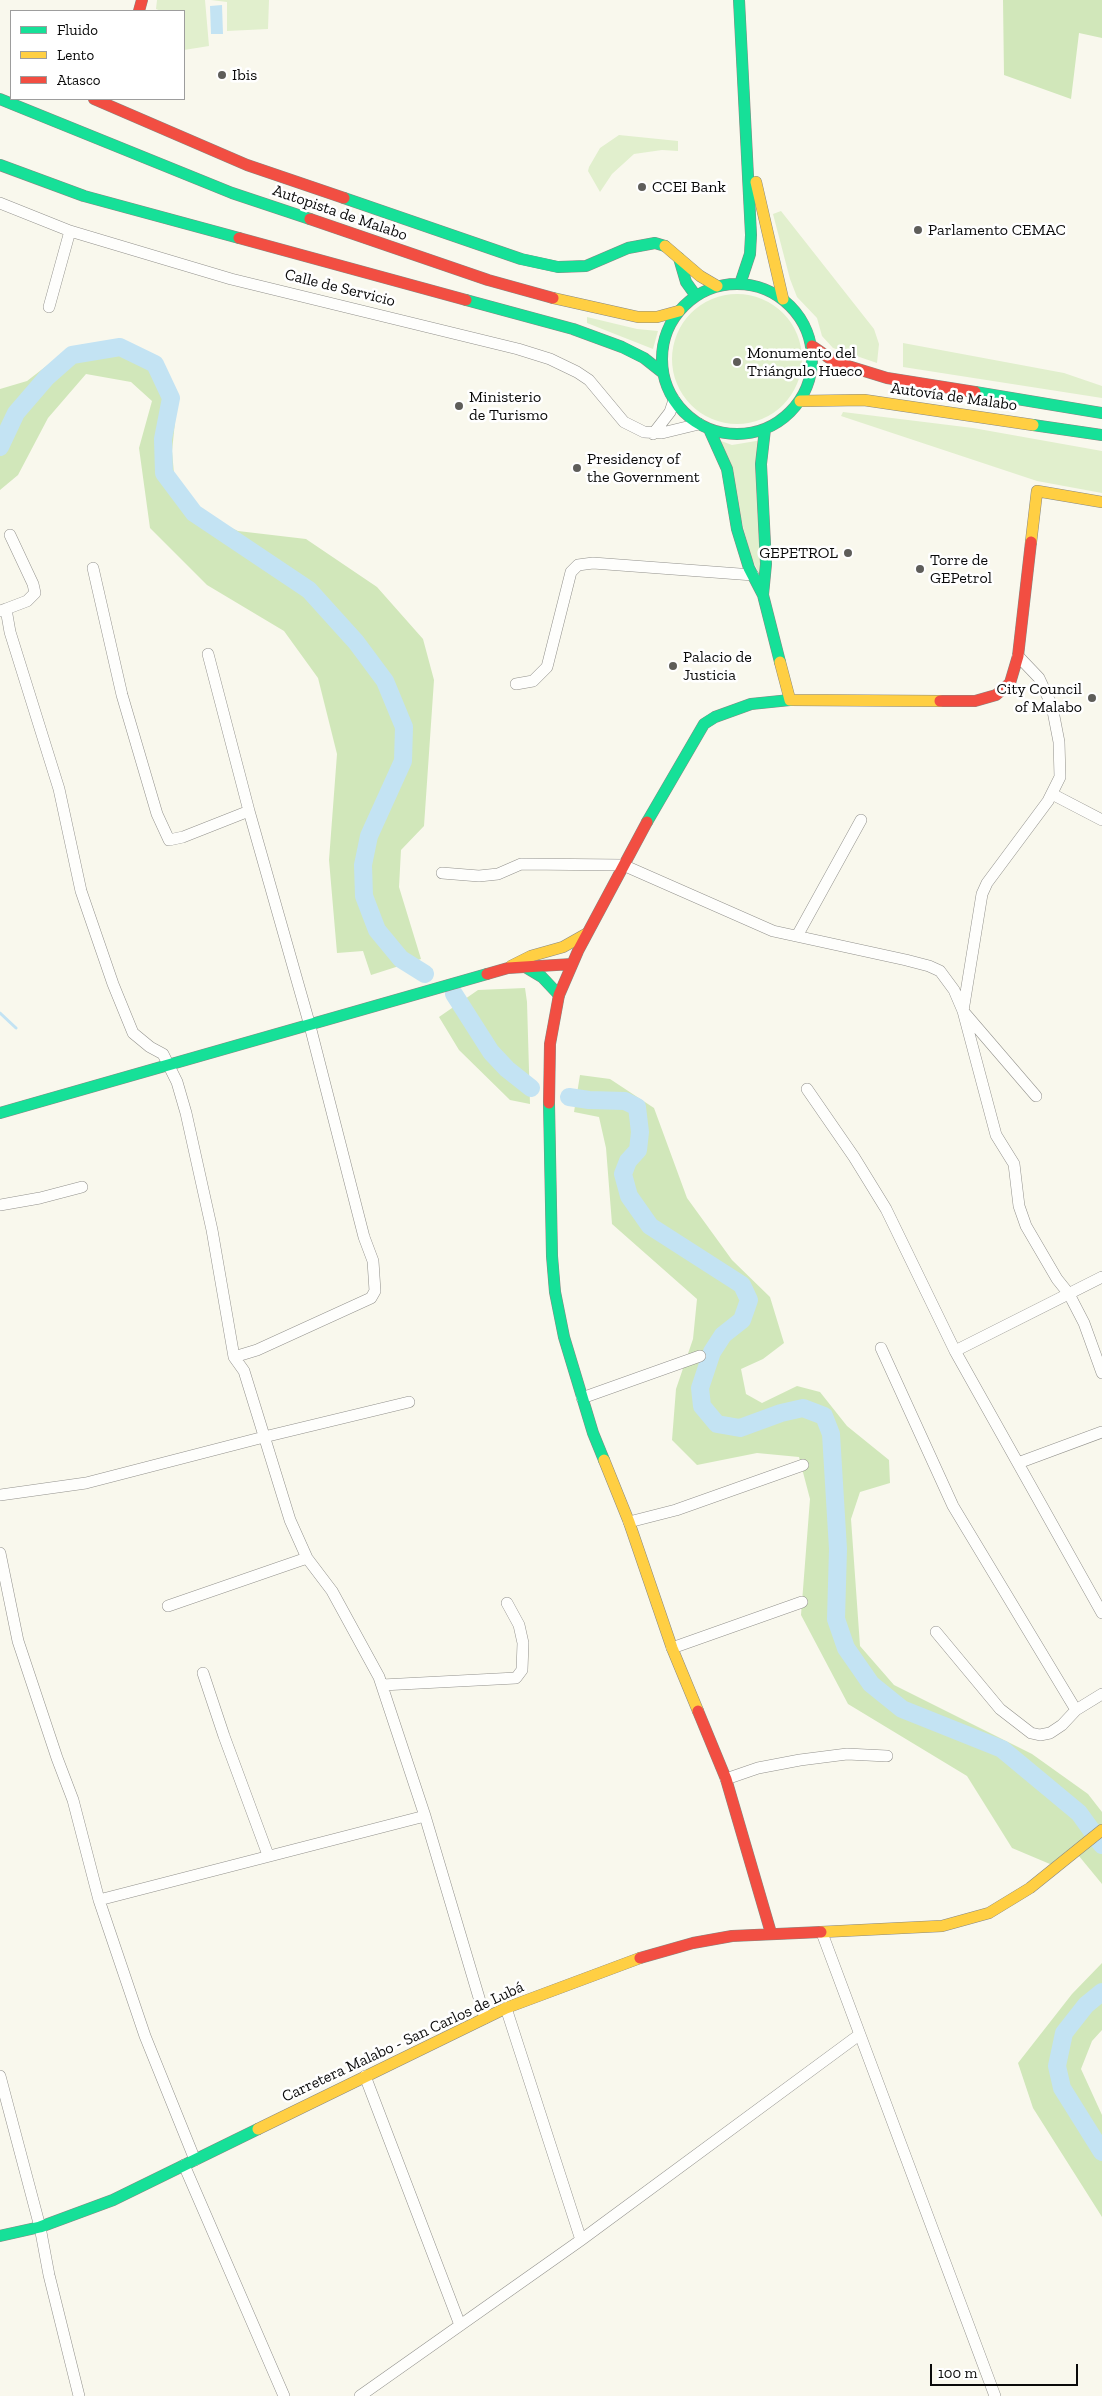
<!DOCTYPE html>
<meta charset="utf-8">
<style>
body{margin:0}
#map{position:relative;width:1102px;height:2396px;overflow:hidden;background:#f9f8ed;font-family:"Zilla Slab",serif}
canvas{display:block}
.legend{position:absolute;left:10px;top:10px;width:175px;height:90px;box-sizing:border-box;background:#fff;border:1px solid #9d9d9d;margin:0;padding:6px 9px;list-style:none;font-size:15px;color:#0a0a0a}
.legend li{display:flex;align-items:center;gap:10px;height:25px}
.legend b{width:25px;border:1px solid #9d9d9d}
.scale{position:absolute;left:930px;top:2364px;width:148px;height:22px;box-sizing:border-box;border:2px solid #0a0a0a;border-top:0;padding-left:6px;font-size:15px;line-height:18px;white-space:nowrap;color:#0a0a0a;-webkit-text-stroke:4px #fff;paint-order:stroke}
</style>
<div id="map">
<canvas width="1102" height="2396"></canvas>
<ul class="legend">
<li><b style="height:6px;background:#16e098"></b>Fluido</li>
<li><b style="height:6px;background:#ffcf43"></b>Lento</li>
<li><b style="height:6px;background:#f24e42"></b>Atasco</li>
</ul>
<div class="scale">100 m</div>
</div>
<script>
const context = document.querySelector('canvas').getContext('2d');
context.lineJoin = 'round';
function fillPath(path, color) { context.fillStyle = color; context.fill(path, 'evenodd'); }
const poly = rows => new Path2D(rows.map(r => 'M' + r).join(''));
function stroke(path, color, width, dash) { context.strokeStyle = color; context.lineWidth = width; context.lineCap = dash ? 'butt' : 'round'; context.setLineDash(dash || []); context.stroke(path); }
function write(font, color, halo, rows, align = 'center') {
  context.font = font + ' "Zilla Slab",serif'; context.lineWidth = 5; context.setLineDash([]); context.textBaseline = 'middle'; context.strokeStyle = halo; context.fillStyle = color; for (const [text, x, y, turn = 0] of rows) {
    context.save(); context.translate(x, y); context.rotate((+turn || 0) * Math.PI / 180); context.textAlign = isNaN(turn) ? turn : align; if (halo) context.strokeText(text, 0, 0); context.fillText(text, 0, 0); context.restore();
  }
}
fillPath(poly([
 [157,0,205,0,209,46,184,50,184,11,161,11,156,9],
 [211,0,269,0,268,29,227,31,227,2],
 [619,135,678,141,678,151,662,150,634,154,612,174,600,192,588,171,589,167,600,148],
 [781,211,874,329,879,344,877,363,833,348,822,336,817,318,797,297,790,279,773,214],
 '672 359a65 65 0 1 1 130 0a65 65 0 1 1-130 0Z',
 [587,317,637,329,658,331,653,349,587,323],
 [903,343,1064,373,1102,386,1102,398,903,367],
 [843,412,973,428,1102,451,1102,493,1037,481,841,416],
 [762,440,761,577,751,557,721,441,732,445]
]), '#e1efcd');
fillPath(poly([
 [1003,0,1102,0,1102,38,1079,33,1071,99,1004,75],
 [115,341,159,357,178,393,172,451,175,485,197,511,238,531,306,539,377,587,423,639,434,680,424,826,401,850,399,887,421,959,371,975,363,951,337,953,329,860,337,754,318,678,284,631,207,585,150,528,139,448,152,401,131,382,86,374,48,418,18,475,0,490,0,389,27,381,58,357,81,345],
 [525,988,527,1002,530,1104,510,1100,459,1050,439,1017,478,990],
 [580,1075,610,1079,654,1108,687,1198,732,1260,770,1297,784,1343,763,1359,741,1369,746,1394,762,1403,797,1386,820,1392,847,1426,889,1460,890,1483,860,1492,851,1519,860,1646,894,1685,1032,1754,1088,1794,1102,1812,1102,1884,1074,1850,1057,1867,1012,1848,967,1776,848,1704,801,1615,810,1499,799,1457,757,1453,697,1465,672,1440,676,1389,693,1339,697,1299,612,1224,606,1148,599,1117,574,1112],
 [1102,1963,1102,2030,1092,2041,1081,2069,1102,2115,1102,2217,1033,2108,1018,2063,1072,1994]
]), '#d1e7ba');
fillPath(poly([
 [222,5,223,34,211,34,210,6]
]), '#c3e3f3');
stroke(poly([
 [0,1013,16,1028]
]), '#c3e3f3', 3);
stroke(poly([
 [0,447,16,413,47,377,72,355,120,347,155,364,171,398,163,439,164,473,194,513,309,590,356,642,385,681,404,727,403,761,369,836,363,865,364,896,377,930,401,959,425,974],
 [454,994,491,1052,507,1069,531,1088],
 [569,1097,589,1100,625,1101,637,1107,640,1132,638,1150,628,1161,623,1174,629,1196,650,1226,742,1285,749,1300,742,1320,723,1335,712,1352,700,1388,702,1406,717,1424,740,1428,781,1413,803,1408,824,1416,831,1434,838,1549,836,1619,846,1648,871,1684,902,1709,1002,1749,1079,1813,1102,1845],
 [1102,1992,1086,2005,1064,2033,1057,2066,1062,2088,1102,2152]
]), '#c3e3f3', 18);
const street = poly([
 [0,203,70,231,231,279,518,349,550,359,577,372,589,380,624,422,644,432,662,433,699,424],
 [49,307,70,231],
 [653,434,670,412,674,400],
 [93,568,122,695,157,814,169,840,183,837,249,811,310,1026,364,1237,373,1261,375,1291,371,1298,257,1350,234,1357],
 [6,609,27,601,35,593,33,584,10,535],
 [0,611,6,609,10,632,59,789,81,891,113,984,133,1033,150,1047,163,1054,177,1082,186,1113,212,1230,234,1357,244,1371,290,1520,307,1558,332,1591,379,1677,425,1816,485,2018],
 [208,654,249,811],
 [1018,656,1039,678,1052,706,1059,742,1060,777,1048,801,987,883,982,894,963,1011,1036,1096],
 [516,684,533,681,547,667,571,572,578,565,593,563,753,575],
 [1052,794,1102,820],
 [442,873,479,876,498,874,521,864,623,865,773,931,906,960,929,966,940,971,954,990,963,1011,996,1135,1014,1164,1019,1206,1026,1226,1057,1279,1069,1294,1084,1323,1102,1373],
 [797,936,861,820],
 [807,1089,854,1157,886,1209,955,1351,1102,1613],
 [0,1205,40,1198,82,1187],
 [881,1348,953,1506,1076,1710],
 [955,1351,1102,1277],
 [582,1398,700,1356],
 [1018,1463,1102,1432],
 [0,1495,86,1483,264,1437,409,1402],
 [629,1522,676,1510,803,1465],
 [0,1553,18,1641,57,1758,73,1800,99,1900,145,2036,195,2160],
 [168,1606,307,1558],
 [936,1632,1000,1709,1031,1733,1040,1735,1050,1733,1062,1725,1076,1710,1102,1694],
 [672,1648,802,1602],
 [203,1673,224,1736,268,1855],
 [382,1685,516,1678,522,1670,523,1643,519,1625,507,1603],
 [726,1779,758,1768,800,1760,847,1754,887,1756],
 [99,1900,425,1816],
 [822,1933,995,2396],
 [506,2008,581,2240],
 [0,2076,40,2227,49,2275,79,2396],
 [365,2076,460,2325],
 [184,2165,284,2396],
 [360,2396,581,2240,859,2035]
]);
const fast = poly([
 [739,0,751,235,750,254,740,284],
 [0,99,232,193,310,219],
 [0,165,84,196,239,238],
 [344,198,521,259,558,267,586,266,628,248,655,243,665,246],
 [679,258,686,282,696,296],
 '662 359a75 75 0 1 1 150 0a75 75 0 1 1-150 0Z',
 [466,300,573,329,622,347,644,358,663,373],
 [975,392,1102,413],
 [1033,425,1102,435],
 [709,429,727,469,737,529,749,568,763,595,780,662],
 [763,595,766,564,761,464,765,429],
 [647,822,704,724,715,717,751,704,790,700],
 [527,968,542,977,559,995],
 [549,1103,552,1256,555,1292,564,1337,593,1433,604,1460],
 [0,1113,487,974],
 [0,2236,40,2227,113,2200,258,2129]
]);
const slow = poly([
 [756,182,783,299],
 [665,246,700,276,717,286],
 [553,298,638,317,657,317,679,311],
 [800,401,864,400,1033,425],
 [1031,542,1037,491,1102,502],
 [780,662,790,700,940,701],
 [511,966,531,956,563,947,586,934],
 [604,1460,629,1522,672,1648,698,1711],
 [821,1932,942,1926,989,1913,1030,1888,1102,1830],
 [258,2129,506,2008,640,1958]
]);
const jam = poly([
 [139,11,142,0],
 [94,99,247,165,344,198],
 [310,219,488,280,553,298],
 [239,238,466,300],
 [812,346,835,362,887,378,975,392],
 [940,701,975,701,996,695,1010,683,1018,656,1031,542],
 [487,974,508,968,572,964],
 [549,1103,550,1044,559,995,578,951,647,822],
 [698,1711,726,1779,771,1933],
 [640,1958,693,1943,732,1936,821,1932]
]);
stroke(street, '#92918c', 12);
stroke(fast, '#888883', 12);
stroke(slow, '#888883', 12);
stroke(jam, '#888883', 12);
stroke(street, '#fefefc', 11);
stroke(fast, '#16e098', 11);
stroke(slow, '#ffcf43', 11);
stroke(jam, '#f24e42', 11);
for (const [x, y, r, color] of [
 [222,75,5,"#5e5d59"],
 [642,187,5,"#5e5d59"],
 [918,230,5,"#5e5d59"],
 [737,362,5,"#5e5d59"],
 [459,406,5,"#5e5d59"],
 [577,468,5,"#5e5d59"],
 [848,553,5,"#5e5d59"],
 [920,569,5,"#5e5d59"],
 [673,666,5,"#5e5d59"],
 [1092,698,5,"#5e5d59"]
]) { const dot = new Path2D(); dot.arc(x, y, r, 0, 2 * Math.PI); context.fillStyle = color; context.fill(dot); stroke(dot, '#fff', 2); }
write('16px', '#0a0a0a', '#fff', [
 ["Ibis",232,75],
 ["CCEI Bank",652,187],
 ["Parlamento CEMAC",928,230],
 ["Monumento del",747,353],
 ["Triángulo Hueco",747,371],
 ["Ministerio",469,397],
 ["de Turismo",469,415],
 ["Presidency of",587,459],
 ["the Government",587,477],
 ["GEPETROL",838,553,"right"],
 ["Torre de",930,560],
 ["GEPetrol",930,578],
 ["Palacio de",683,657],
 ["Justicia",683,675],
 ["City Council",1082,689,"right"],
 ["of Malabo",1082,707,"right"]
], 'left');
write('16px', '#0a0a0a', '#fff', [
 ["Autopista de Malabo",340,213,19],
 ["Calle de Servicio",340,288,14],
 ["Autovía de Malabo",954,397,8],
 ["Carretera Malabo - San Carlos de Lubá",403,2042,-25]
]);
</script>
